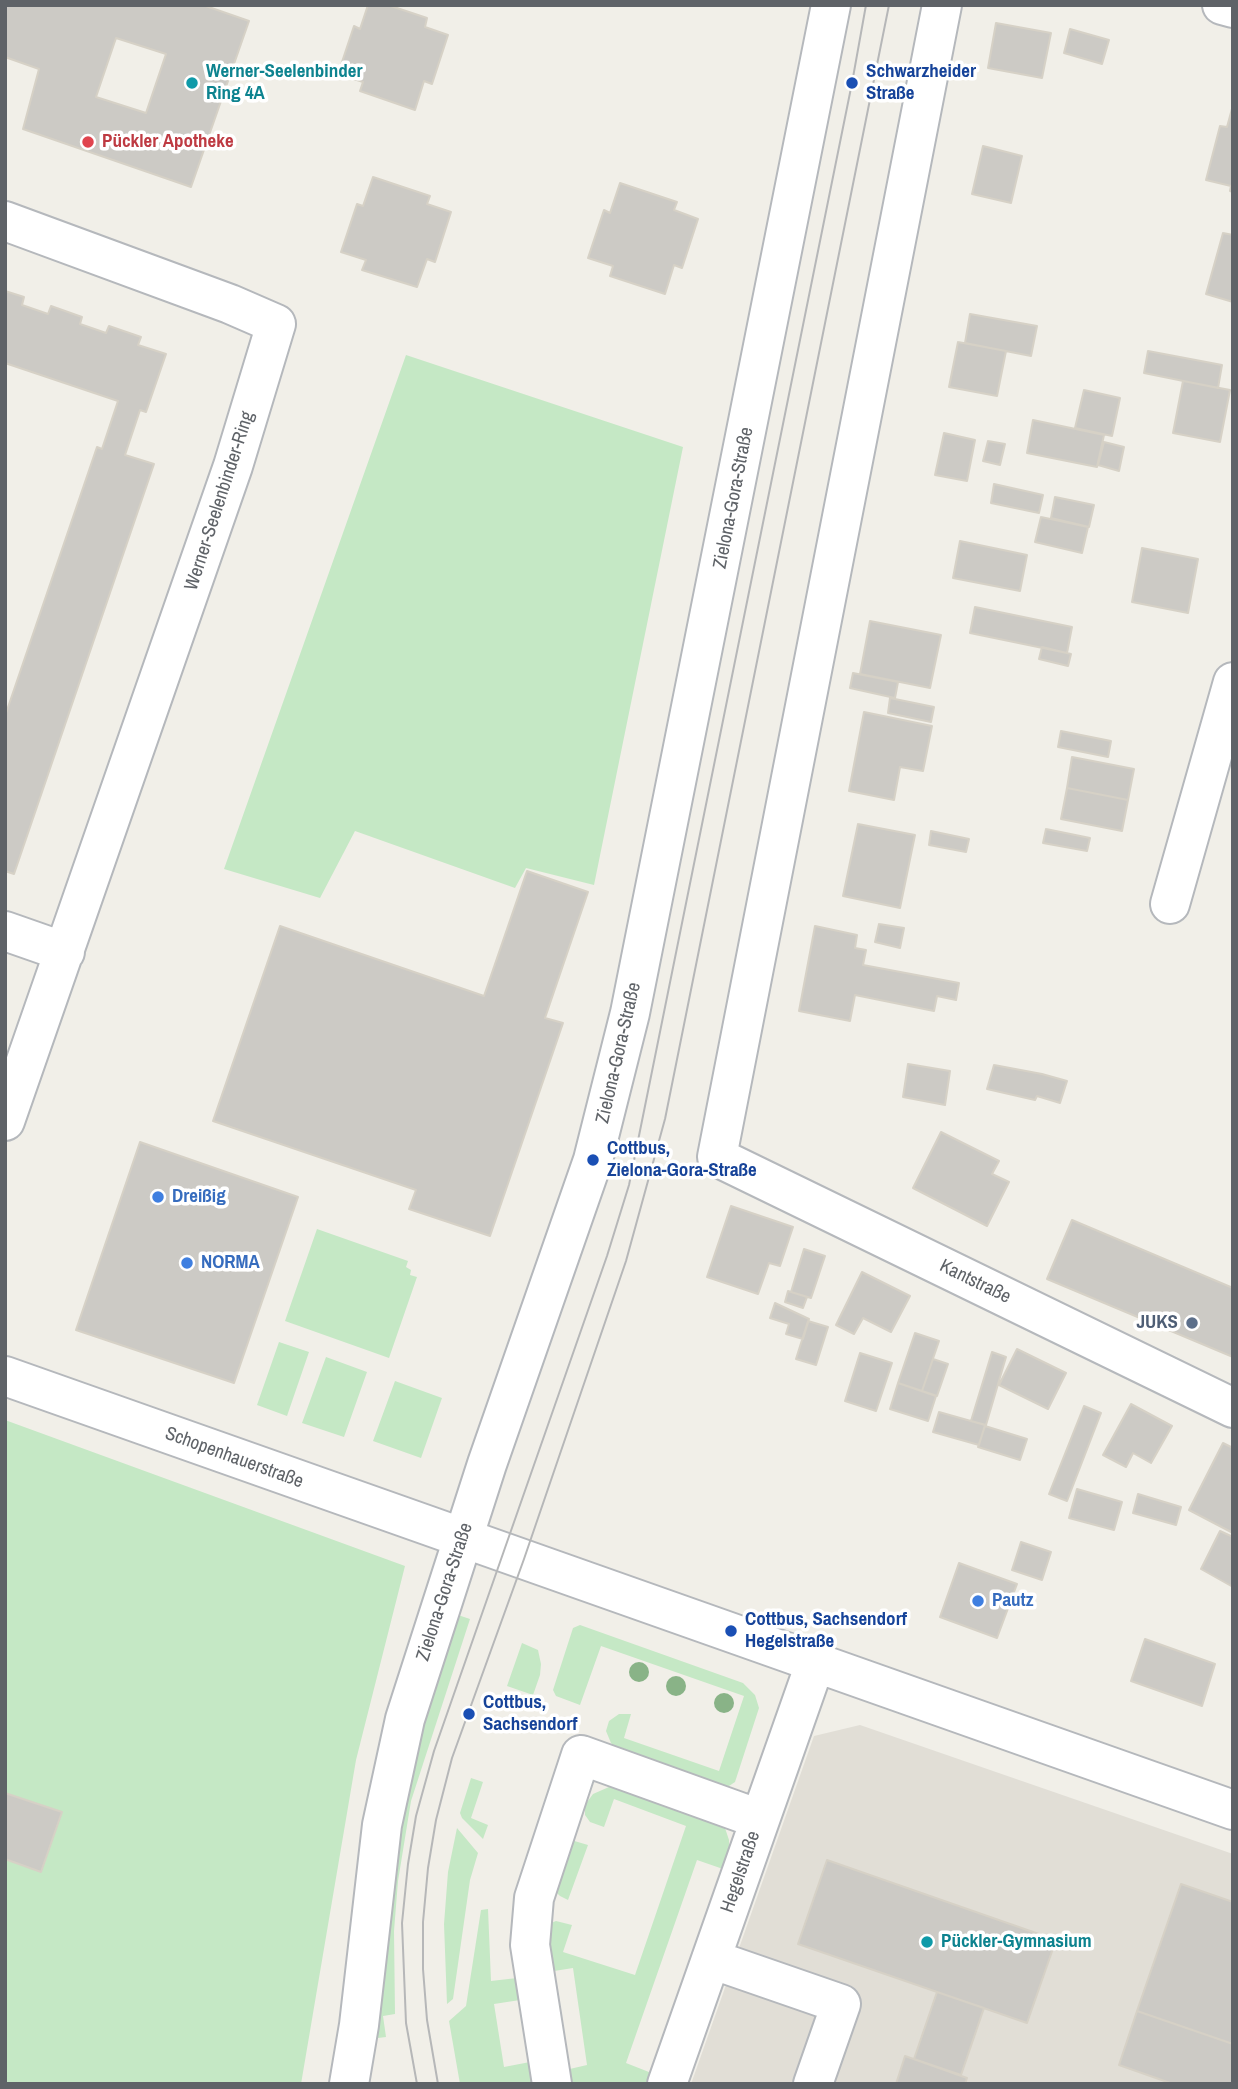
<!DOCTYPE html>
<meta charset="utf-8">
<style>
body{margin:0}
#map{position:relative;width:1238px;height:2089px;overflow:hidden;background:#f1efe8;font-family:"Archivo Narrow",sans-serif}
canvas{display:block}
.frame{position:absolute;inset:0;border:7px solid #5f6368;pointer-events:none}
</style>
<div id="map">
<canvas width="1238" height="2089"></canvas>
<div class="frame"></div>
</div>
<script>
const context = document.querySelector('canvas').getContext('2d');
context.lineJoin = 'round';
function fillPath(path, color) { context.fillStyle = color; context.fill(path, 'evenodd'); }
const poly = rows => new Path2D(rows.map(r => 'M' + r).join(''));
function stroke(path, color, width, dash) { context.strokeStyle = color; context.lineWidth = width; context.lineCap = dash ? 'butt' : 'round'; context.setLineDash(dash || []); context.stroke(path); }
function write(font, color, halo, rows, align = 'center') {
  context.font = font + ' "Archivo Narrow",sans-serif'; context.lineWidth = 7; context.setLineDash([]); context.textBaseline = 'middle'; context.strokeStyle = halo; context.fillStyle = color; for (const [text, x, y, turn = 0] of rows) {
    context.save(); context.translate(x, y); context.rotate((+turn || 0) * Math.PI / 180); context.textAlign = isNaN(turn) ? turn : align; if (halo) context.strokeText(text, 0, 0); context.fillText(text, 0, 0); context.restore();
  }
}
fillPath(poly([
 [860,1725,1233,1854,1233,2084,691,2084,814,1736]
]), '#e1ded6');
fillPath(poly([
 [406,355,683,447,594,885,526,868,515,888,355,831,320,898,224,869],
 [317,1229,408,1261,406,1267,411,1270,410,1275,417,1277,389,1358,285,1321],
 [279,1342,309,1352,287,1416,257,1405],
 [326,1357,367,1372,344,1437,302,1423],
 [395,1381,442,1398,421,1458,373,1441],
 [5,1420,405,1566,356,1760,301,2084,5,2084],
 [455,1614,470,1619,411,1801,398,1881,394,1931,395,2014,383,2016,386,2037,378,2038,370,2036,400,1828,420,1734],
 [580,1625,743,1683,755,1695,759,1708,735,1782,729,1786,719,1785,617,1750,611,1743,606,1731,609,1721,619,1714,631,1714,624,1738,719,1771,744,1696,601,1646,580,1705,556,1696,553,1690,573,1628],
 [522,1643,538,1650,541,1664,540,1675,533,1695,507,1686],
 [471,1778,483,1782,471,1818,488,1825,483,1839,462,1818,460,1813],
 [609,1787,622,1787,715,1818,725,1828,729,1840,729,1852,723,1869,697,1860,626,2063,654,2074,651,2084,566,2084,561,2071,587,2065,573,1968,548,1972,546,1925,556,1921,572,1925,563,1952,635,1975,686,1826,614,1799,604,1827,590,1822,585,1815,585,1805,593,1794],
 [457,1828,478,1853,470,1880,453,1999,447,2004,444,1924,448,1872],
 [571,1840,588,1845,568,1900,560,1896,555,1891],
 [488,1909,491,1981,517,1978,520,2000,494,2004,504,2067,530,2062,535,2084,460,2084,449,2021,466,2006,481,1910]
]), '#c5e8c5');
const building = poly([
 [5,5,203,5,249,21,191,187,23,129,39,69,5,57,5,5],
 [116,38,166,54,146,113,96,97,116,38],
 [368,5,388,5,427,18,425,27,448,35,432,84,424,81,415,110,360,91,363,82,338,74,354,26,360,29,368,5],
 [996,23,1051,33,1042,78,988,68,996,23],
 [1070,29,1109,40,1102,64,1064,53,1070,29],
 [1233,105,1233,192,1230,191,1231,186,1206,180,1220,126,1227,127,1233,105],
 [983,146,1022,156,1011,203,972,194,983,146],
 [373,177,430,196,427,204,451,212,435,262,427,259,417,287,362,270,366,260,341,252,357,204,363,206,373,177],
 [620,183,677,202,674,210,698,219,682,268,674,265,665,294,610,276,613,266,588,258,604,210,610,213,620,183],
 [1223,233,1233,235,1233,302,1206,294,1223,233],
 [5,291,24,297,22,305,48,314,51,306,82,317,80,324,106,333,109,326,141,337,138,345,166,354,146,412,140,410,125,455,154,464,14,874,5,871,5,716,97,447,102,449,118,401,5,363,5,291],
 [970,314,1037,326,1031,356,965,343,970,314],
 [958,342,1006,351,997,396,949,387,958,342],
 [1148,351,1222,365,1218,388,1144,373,1148,351],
 [1183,381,1230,390,1220,442,1173,433,1183,381],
 [1084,390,1120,398,1112,436,1075,428,1084,390],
 [1033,420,1104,435,1097,467,1027,453,1033,420],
 [944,433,975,440,967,481,935,475,944,433],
 [988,441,1005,444,1000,465,983,461,988,441],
 [1104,442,1124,447,1119,471,1098,465,1104,442],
 [994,484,1043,495,1039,513,991,503,994,484],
 [1055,497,1094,505,1089,527,1051,518,1055,497],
 [1041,517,1088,527,1082,553,1035,542,1041,517],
 [960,541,1027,555,1020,591,953,578,960,541],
 [1142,548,1198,559,1188,613,1132,602,1142,548],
 [975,607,1072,627,1067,653,970,633,975,607],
 [870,621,941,635,930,688,860,674,870,621],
 [1042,647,1071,654,1068,666,1039,659,1042,647],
 [853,673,898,682,895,698,850,688,853,673],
 [890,698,934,707,931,722,888,713,890,698],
 [864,712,932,726,923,771,900,767,894,800,849,791,864,712],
 [1061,731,1111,741,1108,757,1058,747,1061,731],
 [1072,757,1134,769,1128,800,1067,788,1072,757],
 [1067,788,1128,800,1122,831,1061,819,1067,788],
 [858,824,915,835,900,908,843,896,858,824],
 [1046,829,1090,838,1087,851,1043,843,1046,829],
 [931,831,969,839,966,852,929,845,931,831],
 [527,871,588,892,545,1018,563,1023,490,1236,409,1209,416,1190,213,1121,280,926,484,996,527,871],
 [879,924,904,928,900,948,875,942,879,924],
 [815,926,857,935,855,948,866,950,863,965,959,983,956,1000,937,996,934,1011,855,995,850,1021,799,1011,815,926],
 [908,1064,950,1071,945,1105,903,1097,908,1064],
 [994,1065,1042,1074,1067,1081,1060,1103,1037,1096,1035,1100,987,1089,994,1065],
 [941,1132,999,1161,992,1174,1009,1182,987,1226,913,1188,941,1132],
 [140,1142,298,1197,234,1383,76,1330,140,1142],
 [731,1206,793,1227,780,1266,769,1263,758,1294,707,1277,731,1206],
 [1072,1220,1233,1288,1233,1357,1047,1279,1072,1220],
 [804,1249,825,1256,811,1298,791,1292,804,1249],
 [862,1272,910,1296,891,1332,863,1318,854,1334,836,1325,862,1272],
 [788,1291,807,1297,803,1308,785,1302,788,1291],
 [775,1303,809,1319,803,1339,786,1334,789,1324,770,1318,775,1303],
 [808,1321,828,1327,816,1365,796,1359,808,1321],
 [915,1333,939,1341,922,1391,898,1383,915,1333],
 [1017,1349,1066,1373,1048,1409,999,1385,1017,1349],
 [992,1352,1006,1357,986,1425,971,1421,992,1352],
 [860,1353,892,1363,876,1411,845,1401,860,1353],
 [933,1359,948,1364,937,1396,922,1391,933,1359],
 [898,1383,936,1396,928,1421,890,1409,898,1383],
 [1131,1404,1172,1426,1151,1463,1133,1453,1126,1467,1103,1455,1131,1404],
 [1084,1406,1101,1413,1067,1501,1049,1494,1084,1406],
 [939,1412,985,1425,979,1445,933,1432,939,1412],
 [985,1426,1027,1439,1020,1460,978,1447,985,1426],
 [1223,1443,1233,1448,1233,1533,1189,1510,1223,1443],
 [1077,1489,1122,1502,1114,1530,1069,1518,1077,1489],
 [1138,1494,1181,1507,1176,1525,1133,1513,1138,1494],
 [1220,1531,1233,1537,1233,1587,1201,1569,1220,1531],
 [1021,1542,1051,1552,1042,1580,1012,1570,1021,1542],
 [959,1563,1017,1584,997,1638,940,1617,959,1563],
 [1145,1639,1215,1664,1202,1706,1131,1681,1145,1639],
 [5,1793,62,1812,41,1872,5,1859,5,1793],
 [827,1860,1056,1940,1027,2023,798,1944,827,1860],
 [1181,1884,1233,1902,1233,2044,1137,2011,1181,1884],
 [937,1992,984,2008,961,2075,914,2059,937,1992],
 [1137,2011,1233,2044,1233,2084,1173,2084,1119,2065,1137,2011],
 [905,2056,967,2078,965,2084,896,2084,905,2056]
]);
fillPath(building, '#cccac5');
stroke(building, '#d6d1c6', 2);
const minor = poly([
 [942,5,717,1157,1233,1408],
 [1222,5,1233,8],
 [5,221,230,304,276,324,233,466,5,1121],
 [1170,904,1233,682],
 [5,931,65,952],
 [5,1376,1233,1810],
 [711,1959,841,2004,813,2084],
 [349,2084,359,2025,382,1825,405,1719,487,1464,593,1160,630,1013,831,5],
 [552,2084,530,1945,534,1898,581,1755,759,1819],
 [667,2084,816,1661]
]);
stroke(minor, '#b5b8bc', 42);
stroke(minor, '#fff', 38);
stroke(poly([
 [417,2084,406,2023,402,1923,408,1864,416,1816,434,1751,607,1256,629,1185,852,83,866,5],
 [438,2084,427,2020,423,1969,423,1922,428,1868,436,1820,452,1758,524,1559,626,1261,665,1119,889,5]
]), '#b6b7b8', 2);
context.fillStyle = '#89b387';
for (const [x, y] of [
 [639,1672],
 [676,1686],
 [724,1703]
]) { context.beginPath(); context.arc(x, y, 10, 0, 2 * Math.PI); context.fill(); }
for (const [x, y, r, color] of [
 [192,83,7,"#0f9aa8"],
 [852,83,7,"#1a4fb4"],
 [88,142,7,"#e0444e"],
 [593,1160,7,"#1a4fb4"],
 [158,1197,7,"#3f7fe0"],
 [187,1263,7,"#3f7fe0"],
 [1192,1323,7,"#5c6f8a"],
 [978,1601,7,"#3f7fe0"],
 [731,1631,7,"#1a4fb4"],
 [469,1714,7,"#1a4fb4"],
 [927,1942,7,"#0f9aa8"]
]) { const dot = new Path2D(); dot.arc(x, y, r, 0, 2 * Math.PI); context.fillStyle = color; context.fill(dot); stroke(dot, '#fff', 2.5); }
write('bold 19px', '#0d838f', '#fff', [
 ["Werner-Seelenbinder",206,72],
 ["Ring 4A",206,94],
 ["Pückler-Gymnasium",941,1942]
], 'left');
write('bold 19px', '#164399', '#fff', [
 ["Schwarzheider",866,72],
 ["Straße",866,94],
 ["Cottbus,",607,1149],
 ["Zielona-Gora-Straße",607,1171],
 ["Cottbus, Sachsendorf",745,1620],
 ["Hegelstraße",745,1642],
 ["Cottbus,",483,1703],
 ["Sachsendorf",483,1725]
], 'left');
write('bold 19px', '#be3a42', '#fff', [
 ["Pückler Apotheke",102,142]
], 'left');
write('19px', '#5f6368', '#fff', [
 ["Zielona-Gora-Straße",734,498,-79],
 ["Werner-Seelenbinder-Ring",220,501,-72],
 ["Zielona-Gora-Straße",619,1053,-77],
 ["Kantstraße",975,1282,26],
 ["Schopenhauerstraße",234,1458,20],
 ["Zielona-Gora-Straße",445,1592,-72],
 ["Hegelstraße",741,1872,-71]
]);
write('bold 19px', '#366cbe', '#fff', [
 ["Dreißig",172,1197],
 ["NORMA",201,1263],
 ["Pautz",992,1601]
], 'left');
write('bold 19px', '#4e5e75', '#fff', [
 ["JUKS",1178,1323]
], 'right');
</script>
